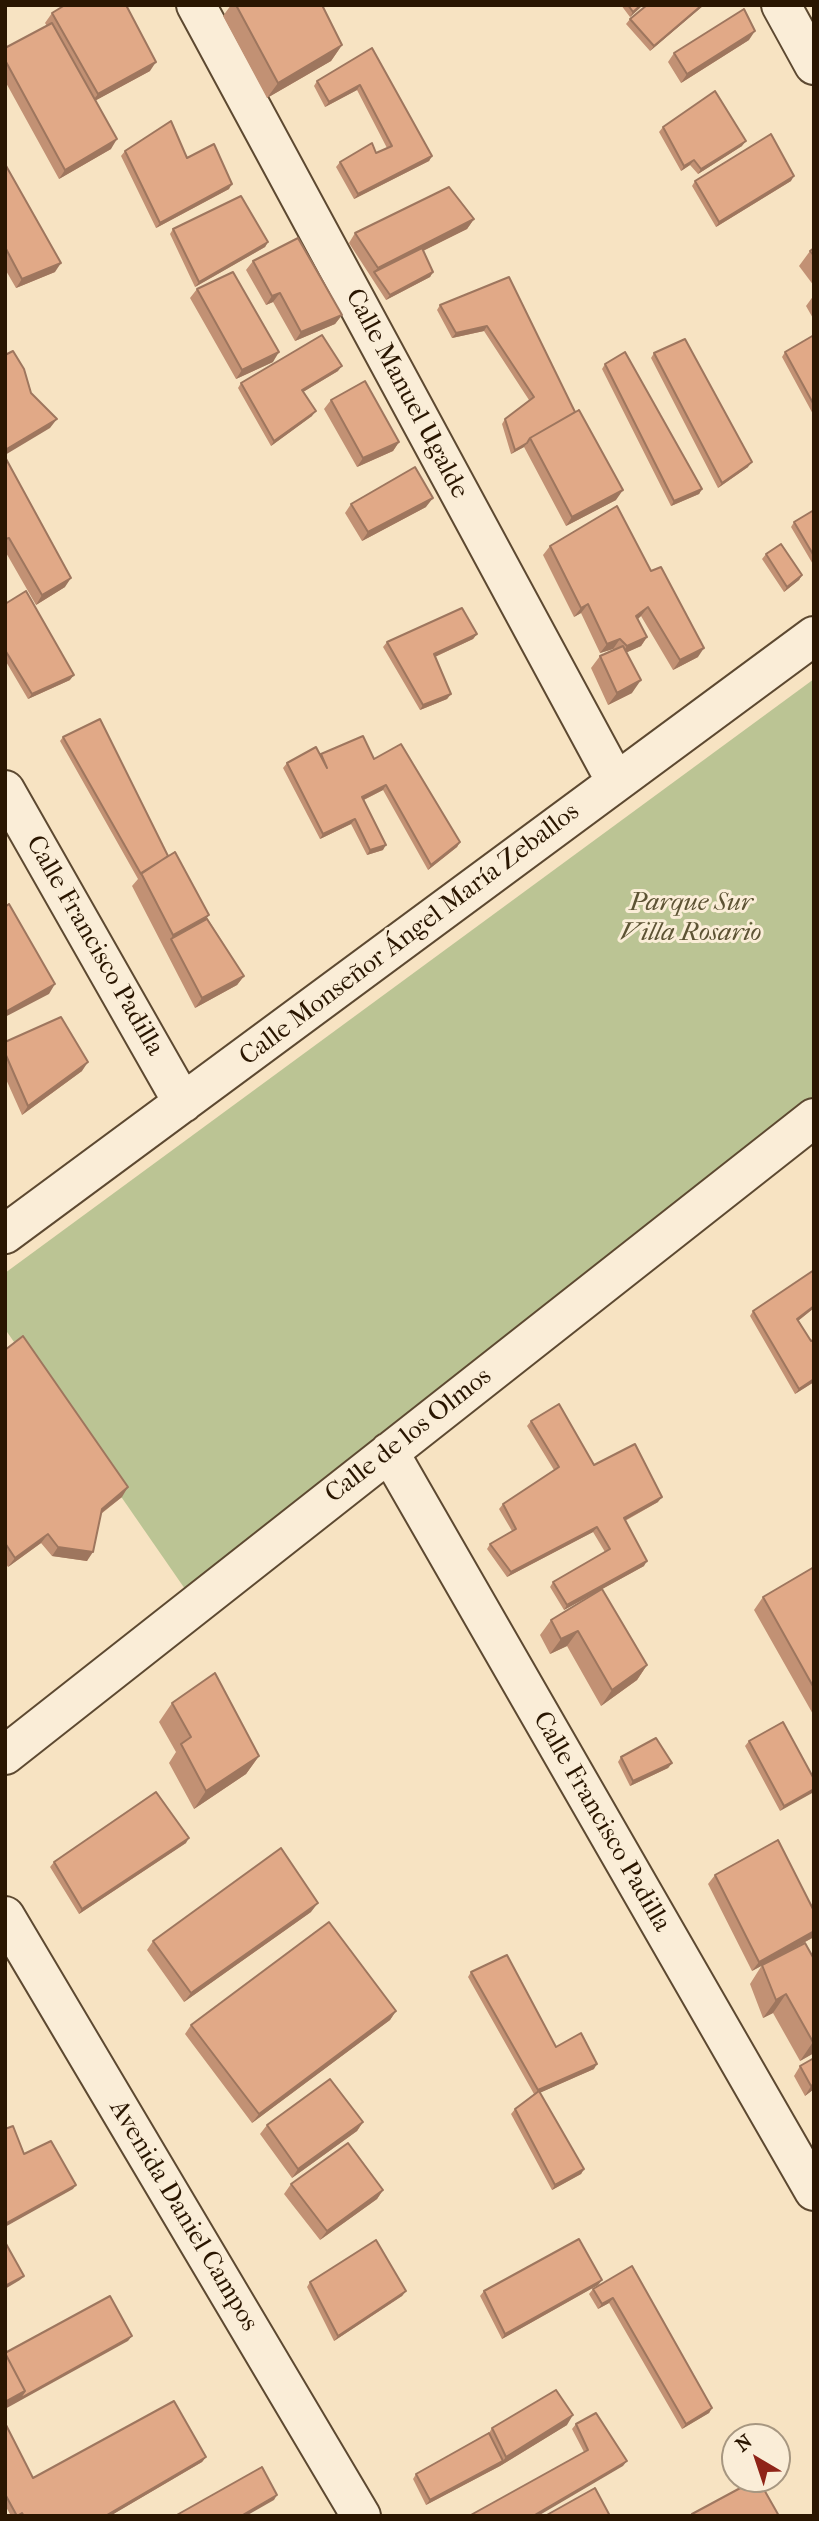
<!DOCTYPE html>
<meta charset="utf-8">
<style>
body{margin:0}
#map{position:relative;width:819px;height:2521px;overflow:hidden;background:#f7e3c2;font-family:"IM FELL French Canon",serif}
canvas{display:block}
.frame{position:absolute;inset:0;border:7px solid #2a1601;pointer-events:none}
.north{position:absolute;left:721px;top:2423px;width:70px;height:70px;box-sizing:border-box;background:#faedd7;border:2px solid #a79781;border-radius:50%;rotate:321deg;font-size:19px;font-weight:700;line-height:28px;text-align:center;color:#2a1601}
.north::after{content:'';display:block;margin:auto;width:24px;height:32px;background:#8f2418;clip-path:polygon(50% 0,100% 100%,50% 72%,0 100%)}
</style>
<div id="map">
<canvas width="819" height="2521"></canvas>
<div class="frame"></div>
<div class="north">N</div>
</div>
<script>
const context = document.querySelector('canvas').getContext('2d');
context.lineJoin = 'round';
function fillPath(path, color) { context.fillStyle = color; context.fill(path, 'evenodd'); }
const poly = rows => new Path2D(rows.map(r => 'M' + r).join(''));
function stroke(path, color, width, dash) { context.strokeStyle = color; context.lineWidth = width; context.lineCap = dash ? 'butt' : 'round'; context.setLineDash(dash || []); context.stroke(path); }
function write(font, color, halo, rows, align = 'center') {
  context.font = font + ' "IM FELL French Canon",serif'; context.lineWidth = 6; context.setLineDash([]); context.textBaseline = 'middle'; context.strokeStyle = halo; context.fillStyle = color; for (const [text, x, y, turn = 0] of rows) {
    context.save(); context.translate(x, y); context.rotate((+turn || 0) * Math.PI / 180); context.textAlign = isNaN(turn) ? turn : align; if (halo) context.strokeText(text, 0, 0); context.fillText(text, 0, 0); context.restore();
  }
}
fillPath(poly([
 [814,679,814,1096,185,1589,5,1329,5,1273]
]), '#bbc494');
const minor = poly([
 [196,5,616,782],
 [781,5,814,65],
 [5,790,183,1103],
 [5,1234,814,636],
 [389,1452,814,2191],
 [5,1755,814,1118],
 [5,1916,361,2516]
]);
stroke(minor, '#5d4931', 42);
stroke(minor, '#faedd7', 38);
fillPath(poly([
 [231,5,322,5,342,45,331,61,267,98,223,16],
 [621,5,643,5,630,17],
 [647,5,704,5,650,51,626,24,630,19],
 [52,13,150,71,96,100,111,149,59,179,5,81,5,48,47,26,45,23],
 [749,40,681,83,668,62,674,53],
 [372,48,432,156,429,161,354,199,336,167,340,162,376,153,387,148,357,90,325,107,314,86,317,81],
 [663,127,742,146,698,174,690,165,681,171,659,132],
 [125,151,187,158,229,189,156,228,121,156],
 [5,164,55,272,16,288,5,269],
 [695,181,791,181,716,227,692,186],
 [474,219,467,229,423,251,433,272,430,277,386,300,349,243,355,233],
 [173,229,268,242,265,247,195,287,170,234],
 [814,248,814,286,799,266,810,251],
 [253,261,342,315,335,324,295,341,273,302,266,305,246,270],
 [509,277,616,500,566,526,524,447,511,454,502,424,505,419,529,400,484,331,452,338,437,310,440,305],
 [197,289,273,362,236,379,190,298],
 [814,295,814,320,806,306],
 [814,335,814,416,782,357,785,352],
 [654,353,748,467,718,488,651,358],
 [605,364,702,489,699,494,671,506,602,369],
 [338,371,303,392,312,416,271,446,238,388,241,383],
 [331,400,399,442,393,451,357,467,324,409],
 [5,457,65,587,36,605,5,551],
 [351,504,426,507,362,541,345,513],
 [814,510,814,566,791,527,794,522],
 [550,546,651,571,698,657,673,670,641,616,638,619,647,637,641,646,627,652,632,693,608,705,591,668,600,656,614,650,613,649,600,653,581,613,574,617,543,555],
 [766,554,802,575,799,580,784,592,762,559],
 [5,604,70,680,28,699,5,660],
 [477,634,473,639,435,657,451,694,447,699,420,710,383,647,387,642],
 [63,737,168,856,244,976,237,985,195,1008,132,886,138,879,60,741],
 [321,754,374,759,460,842,457,847,428,870,383,790,364,800,383,850,367,855,351,824,320,839,283,768,287,763,320,756],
 [5,1042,82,1071,22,1115,5,1077],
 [814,1308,798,1321,814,1382,795,1394,750,1316,753,1311],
 [5,1350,122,1497,101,1514,87,1561,52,1556,41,1543,8,1567,5,1562],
 [531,1421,594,1465,658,1502,625,1521,644,1566,564,1610,550,1587,553,1582,605,1552,593,1532,507,1577,487,1549,490,1544,512,1531,499,1509,503,1504,554,1470,527,1426],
 [814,1567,814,1716,754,1610,763,1597],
 [602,1589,647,1665,637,1680,601,1706,567,1646,550,1654,540,1635,551,1620],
 [172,1703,259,1756,246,1774,194,1809,169,1763,176,1752,159,1722],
 [749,1741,814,1779,780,1811,745,1746],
 [621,1757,672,1763,668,1768,630,1786,618,1762],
 [186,1843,79,1914,50,1867,54,1862],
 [715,1875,814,1911,814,1937,752,1971,708,1884],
 [311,1912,184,2002,147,1950,153,1941],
 [805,1943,814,2053,800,2061,773,2013,763,2018,750,1984,762,1965],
 [471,1972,556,2047,594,2069,539,2093,584,2169,581,2174,552,2190,511,2114,515,2109,534,2094,468,1977],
 [396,2011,390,2020,252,2123,185,2034,191,2025],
 [800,2066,814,2089,805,2096,794,2076],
 [363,2122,357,2131,292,2178,260,2134,267,2125],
 [291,2184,383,2190,377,2199,320,2240,284,2194],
 [632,2266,712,2408,709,2413,682,2429,609,2303,598,2309,589,2294,593,2289],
 [602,2280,598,2285,502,2339,480,2296,484,2291],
 [310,2282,406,2291,402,2296,334,2341,307,2287],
 [5,2423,33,2478,206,2457,202,2462,110,2516,11,2516,5,2505],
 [576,2424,623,2466,584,2452,572,2429],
 [567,2425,500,2466,426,2505,413,2479,416,2474,489,2433,492,2428]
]), '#c29174');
fillPath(poly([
 [641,5,643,5,630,17,633,12],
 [702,5,704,5,650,51,654,46],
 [755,31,749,40,681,83,687,74],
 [342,45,331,61,267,98,278,83],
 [156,62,150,71,91,103,98,94],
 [360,85,357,90,325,107,329,102],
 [117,139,111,149,59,179,65,170],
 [746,141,742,146,698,174,701,169],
 [432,156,429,161,354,199,358,194],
 [694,160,690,165,681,171,684,166],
 [794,176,791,181,716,227,719,222],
 [232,184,229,189,156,228,160,223],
 [474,219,467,229,376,274,374,272,378,268],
 [268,242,265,247,195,287,199,282],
 [61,263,55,272,16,288,22,279],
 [433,272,430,277,386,300,390,295],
 [280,293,273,302,266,305,272,296],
 [342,315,335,324,295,341,301,332],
 [487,326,484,331,452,338,456,333],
 [279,352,273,362,236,379,242,370],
 [342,366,338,371,298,395,302,390],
 [316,411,312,416,271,446,274,441],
 [57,419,50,428,5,455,5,450],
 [399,442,393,451,357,467,363,458],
 [527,443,524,447,511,454,515,450],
 [752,462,748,467,718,488,722,483],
 [702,489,699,494,671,506,674,501],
 [623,490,616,500,566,526,572,517],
 [433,498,426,507,362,541,368,532],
 [802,575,799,580,784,592,787,587],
 [71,578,65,587,36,605,42,595],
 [588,604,581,613,574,617,581,608],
 [648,607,641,616,630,625,636,616],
 [477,634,473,639,430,659,434,654],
 [647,637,641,646,621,655,627,646],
 [620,639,613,649,600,653,607,644],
 [704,648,698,657,673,670,680,660],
 [74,675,70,680,28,699,32,694],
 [641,680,632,693,608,705,617,693],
 [451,694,447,699,420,710,423,705],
 [386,785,383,790,359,802,362,797],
 [355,819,351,824,320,839,323,834],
 [460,842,457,847,428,870,431,865],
 [386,845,383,850,367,855,370,850],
 [209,915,200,928,171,939,173,935],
 [244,976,237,985,195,1008,202,998],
 [55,984,49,994,5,1017,5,1012],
 [88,1062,82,1071,22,1115,28,1106],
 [814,1306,814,1308,794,1324,797,1319],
 [814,1379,814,1382,795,1394,799,1389],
 [128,1487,122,1497,95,1518,102,1509],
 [662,1497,658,1502,620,1523,624,1518],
 [597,1527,593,1532,507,1577,511,1572],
 [48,1534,41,1543,8,1567,15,1558],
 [58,1547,93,1552,87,1561,52,1556],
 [647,1561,644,1566,564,1610,567,1605],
 [578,1631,567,1646,550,1654,561,1639],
 [647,1665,637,1680,601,1706,612,1690],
 [259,1756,246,1774,194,1809,206,1791],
 [672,1763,668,1768,630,1786,633,1781],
 [814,1789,814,1792,780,1811,784,1806],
 [189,1838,186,1843,79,1914,82,1909],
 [318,1903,311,1912,184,2002,191,1993],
 [814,1931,814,1937,752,1971,759,1962],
 [786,1994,773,2013,763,2018,776,2000],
 [396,2011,390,2020,252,2123,259,2114],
 [813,2042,814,2042,814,2053,800,2061],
 [597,2064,594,2069,535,2095,538,2090],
 [814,2084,814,2089,805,2096,811,2086],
 [363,2122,357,2131,292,2178,298,2169],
 [584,2169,581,2174,552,2190,555,2185],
 [76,2185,73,2189,5,2227,5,2224],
 [383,2190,377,2199,320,2240,327,2231],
 [24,2276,20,2280,5,2289,5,2286],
 [602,2280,598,2285,502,2339,505,2334],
 [406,2291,402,2296,334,2341,338,2336],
 [613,2298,609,2303,598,2309,602,2304],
 [132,2336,128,2341,5,2409,5,2402],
 [712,2408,709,2413,682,2429,686,2424],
 [573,2415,567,2425,500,2466,426,2505,430,2500,503,2461,506,2457],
 [206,2457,202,2462,110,2516,106,2516],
 [627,2461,623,2466,538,2516,533,2516],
 [277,2495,274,2500,246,2516,241,2516]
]), '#9e765e');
const building = poly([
 [65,5,126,5,156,62,98,94,52,13,65,5],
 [236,5,322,5,342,45,278,83,236,5],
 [628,5,641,5,633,12,628,5],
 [647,5,702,5,654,46,630,19,647,5],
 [744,9,755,31,687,74,674,53,744,9],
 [52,23,117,139,65,170,5,60,5,48,52,23],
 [372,48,432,156,358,194,340,162,372,143,376,153,392,146,360,85,329,102,317,81,372,48],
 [715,91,746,141,701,169,694,160,684,166,663,127,715,91],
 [171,121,187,158,214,144,232,184,160,223,125,151,171,121],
 [771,134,794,176,719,222,695,181,771,134],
 [5,164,61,263,22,279,5,247,5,164],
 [449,187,474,219,378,268,355,233,449,187],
 [241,196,268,242,199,282,173,229,241,196],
 [298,238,342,315,301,332,280,293,272,296,253,261,298,238],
 [422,248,433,272,390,295,374,272,422,248],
 [814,248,814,256,810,251,814,248],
 [233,272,279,352,242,370,197,289,233,272],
 [509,277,575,412,530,438,527,443,515,450,505,419,534,397,487,326,456,333,440,305,509,277],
 [322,335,342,366,302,390,316,411,274,441,241,383,322,335],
 [814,335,814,405,785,352,814,335],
 [685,339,752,462,722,483,654,353,685,339],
 [13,351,24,369,31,393,57,419,5,450,5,355,13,351],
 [625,352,702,489,674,501,605,364,625,352],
 [365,381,399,442,363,458,331,400,365,381],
 [579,410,623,490,572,517,530,438,579,410],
 [5,457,71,578,42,595,9,538,5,539,5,457],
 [415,467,433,498,368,532,351,504,415,467],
 [617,506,651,571,661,567,704,648,680,660,648,607,636,616,647,637,627,646,620,639,607,644,588,604,581,608,550,546,617,506],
 [814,510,814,556,794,522,814,510],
 [781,544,802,575,787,587,766,554,781,544],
 [26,591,74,675,32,694,5,650,5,604,26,591],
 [462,608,477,634,434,654,451,694,423,705,387,642,462,608],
 [623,646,641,680,617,693,600,656,623,646],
 [100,719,168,856,141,874,63,737,100,719],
 [363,736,374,759,401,744,460,842,431,865,386,785,362,797,386,845,370,850,355,819,323,834,287,763,316,747,327,768,321,754,363,736],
 [175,852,209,915,173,935,141,873,175,852],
 [9,904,55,984,5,1012,5,907,9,904],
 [207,919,244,976,202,998,171,939,207,919],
 [61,1017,88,1062,28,1106,5,1053,5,1042,61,1017],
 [814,1270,814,1306,797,1319,811,1341,814,1340,814,1379,799,1389,753,1311,814,1270],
 [23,1336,128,1487,102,1509,93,1552,58,1547,48,1534,15,1558,5,1543,5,1350,23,1336],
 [559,1404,594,1465,635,1444,662,1497,624,1518,647,1561,567,1605,553,1582,610,1549,597,1527,511,1572,490,1544,516,1529,503,1504,559,1467,531,1421,559,1404],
 [814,1567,814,1688,763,1597,814,1567],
 [602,1589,647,1665,612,1690,578,1631,561,1639,551,1620,602,1589],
 [215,1673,259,1756,206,1791,181,1744,191,1737,172,1703,215,1673],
 [783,1722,814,1779,814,1789,784,1806,749,1741,783,1722],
 [656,1738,672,1763,633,1781,621,1757,656,1738],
 [156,1792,189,1838,82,1909,54,1862,156,1792],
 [778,1840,814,1911,814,1931,759,1962,715,1875,778,1840],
 [281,1848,318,1903,191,1993,153,1941,281,1848],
 [329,1922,396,2011,259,2114,191,2025,329,1922],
 [805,1943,814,1959,814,2042,813,2042,786,1994,776,2000,762,1965,805,1943],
 [507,1955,556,2047,581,2033,597,2064,538,2090,471,1972,507,1955],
 [814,2058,814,2084,811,2086,800,2066,814,2058],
 [330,2079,363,2122,298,2169,267,2125,330,2079],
 [539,2091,584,2169,555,2185,515,2109,539,2091],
 [13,2126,24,2154,51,2141,76,2185,5,2224,5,2129,13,2126],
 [348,2143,383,2190,327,2231,291,2184,348,2143],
 [579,2239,602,2280,505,2334,484,2291,579,2239],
 [376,2240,406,2291,338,2336,310,2282,376,2240],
 [5,2242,24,2276,5,2286,5,2242],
 [632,2266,712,2408,686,2424,613,2298,602,2304,593,2289,632,2266],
 [110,2296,132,2336,19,2399,25,2391,5,2353,110,2296],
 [5,2353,25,2391,5,2402,5,2353],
 [556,2390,573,2415,506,2457,492,2428,556,2390],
 [174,2401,206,2457,107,2515,108,2516,24,2516,22,2513,17,2516,5,2494,5,2423,33,2478,174,2401],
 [596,2413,627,2461,533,2516,469,2516,588,2450,576,2424,596,2413],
 [489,2433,503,2461,430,2500,416,2474,489,2433],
 [262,2467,277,2495,241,2516,175,2516,262,2467],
 [757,2479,758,2479,779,2516,693,2516,692,2514,757,2479],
 [595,2488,610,2516,545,2516,595,2488]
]);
fillPath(building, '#e1a987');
stroke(building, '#9e765e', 2);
write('26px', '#2a1601', '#faedd7', [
 ["Calle Manuel Ugalde",406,394,62],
 ["Calle Monseñor Ángel María Zeballos",410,935,-37],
 ["Calle Francisco Padilla",94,946,60],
 ["Calle de los Olmos",409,1436,-38],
 ["Calle Francisco Padilla",601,1822,60],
 ["Avenida Daniel Campos",183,2216,59]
]);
write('italic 26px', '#5d5334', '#faedd7', [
 ["Parque Sur",691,904],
 ["Villa Rosario",691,934]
]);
</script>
